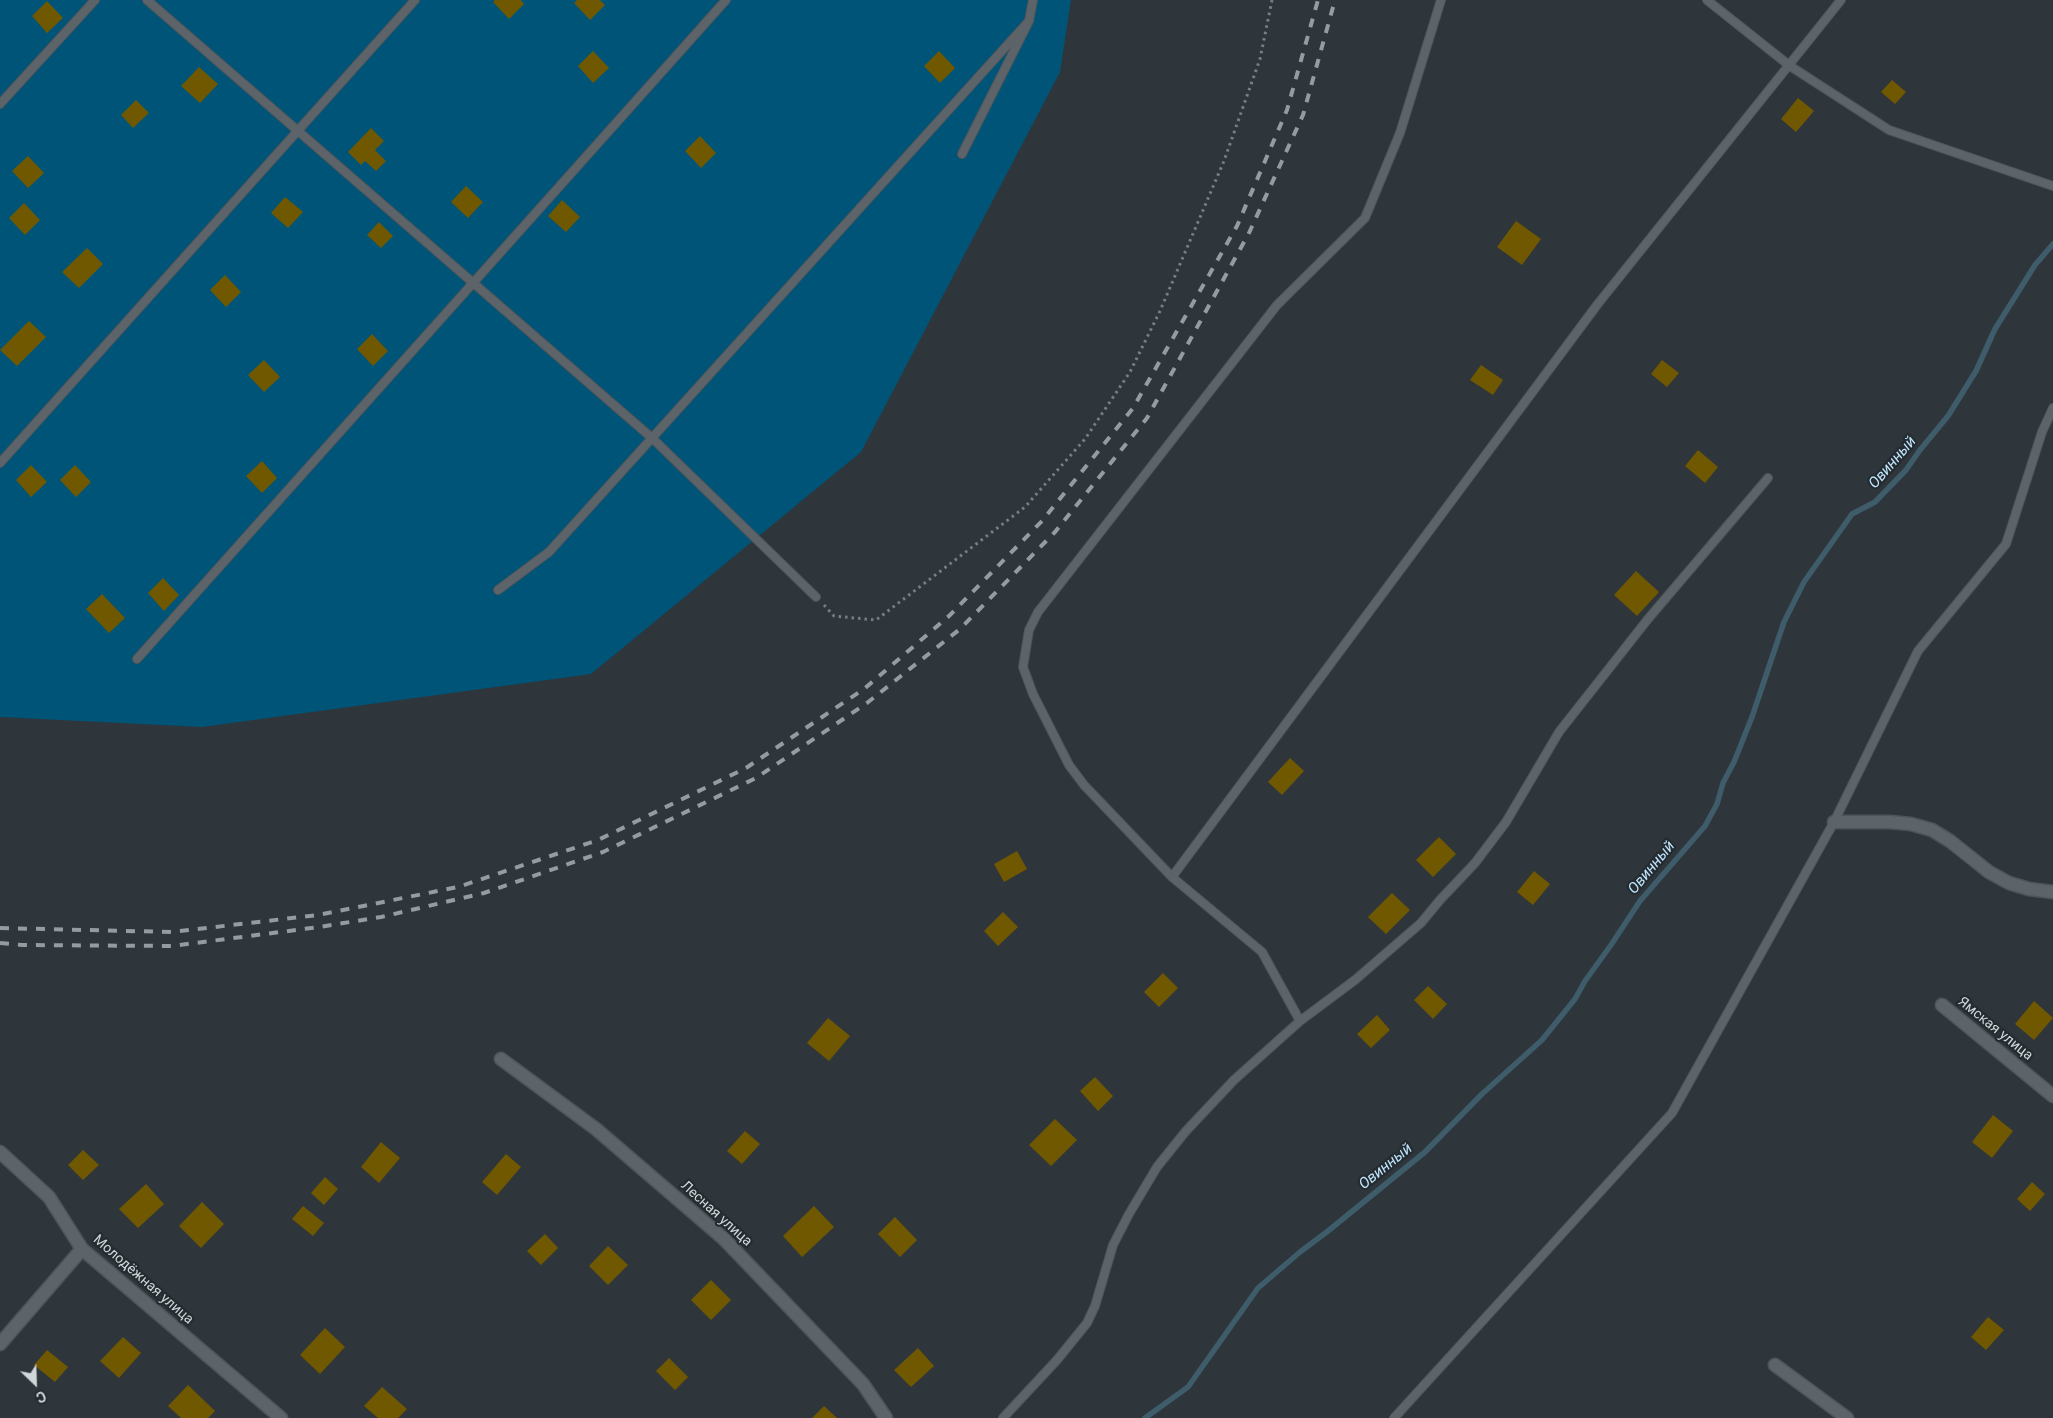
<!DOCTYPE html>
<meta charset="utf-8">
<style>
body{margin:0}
#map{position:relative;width:2053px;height:1418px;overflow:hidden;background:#2e363b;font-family:Roboto,sans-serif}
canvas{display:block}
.north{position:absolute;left:10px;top:1358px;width:50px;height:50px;-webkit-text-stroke:4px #252c31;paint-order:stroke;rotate:156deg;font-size:14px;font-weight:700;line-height:20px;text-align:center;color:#d1d6d9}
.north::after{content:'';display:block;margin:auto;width:18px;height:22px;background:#d1d6d9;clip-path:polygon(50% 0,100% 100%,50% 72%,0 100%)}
</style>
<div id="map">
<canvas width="2053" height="1418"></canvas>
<div class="north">С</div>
</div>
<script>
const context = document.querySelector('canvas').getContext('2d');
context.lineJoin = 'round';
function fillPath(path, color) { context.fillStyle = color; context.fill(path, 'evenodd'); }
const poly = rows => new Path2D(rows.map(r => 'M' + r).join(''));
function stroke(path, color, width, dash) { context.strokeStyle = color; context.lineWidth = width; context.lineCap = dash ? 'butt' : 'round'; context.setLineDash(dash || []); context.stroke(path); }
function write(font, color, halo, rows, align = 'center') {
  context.font = font + ' Roboto,sans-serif'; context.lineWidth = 4.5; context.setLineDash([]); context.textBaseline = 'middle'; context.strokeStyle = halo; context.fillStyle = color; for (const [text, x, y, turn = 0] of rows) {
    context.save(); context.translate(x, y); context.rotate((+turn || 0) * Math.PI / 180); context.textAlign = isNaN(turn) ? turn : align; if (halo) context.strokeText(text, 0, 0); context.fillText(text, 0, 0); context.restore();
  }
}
fillPath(poly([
 [0,0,1071,0,1060,72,861,452,591,674,202,727,0,717]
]), '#005477');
stroke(poly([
 [1145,1418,1188,1387,1258,1288,1300,1252,1328,1231,1425,1152,1482,1094,1542,1040,1575,999,1585,981,1611,945,1640,901,1705,826,1717,804,1723,783,1734,762,1752,717,1784,622,1804,582,1852,514,1875,502,1906,470,1920,450,1948,416,1976,371,1995,329,2035,265,2053,244]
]), '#3f5c6b', 5.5);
fillPath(poly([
 [495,0,521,0,524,4,509,19,493,2],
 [577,0,600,0,605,5,590,20,574,3],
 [47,1,63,18,47,33,32,16],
 [593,51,609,68,593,83,578,66],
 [939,51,955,68,940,83,924,66],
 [199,67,218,84,200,103,181,86],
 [1892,80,1906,92,1895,104,1881,92],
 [1798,98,1814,111,1796,132,1781,119],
 [136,100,149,113,133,128,121,115],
 [371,128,384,141,375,150,386,161,376,171,365,161,361,165,348,152],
 [700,136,716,153,701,168,685,151],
 [28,156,44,173,28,188,12,171],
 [466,186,483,202,468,218,451,202],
 [285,197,303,212,288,228,271,213],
 [562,200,580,217,566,232,548,216],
 [24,203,40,220,25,235,9,218],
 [1516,221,1541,239,1522,265,1497,247],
 [379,222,393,236,381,248,367,235],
 [87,248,103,264,79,288,62,272],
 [225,275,241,292,226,307,210,290],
 [29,321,46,337,17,366,0,350],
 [372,334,388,351,373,366,357,349],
 [264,360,280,377,264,392,248,375],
 [1662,360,1679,373,1667,387,1651,374],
 [1481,365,1503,380,1493,395,1470,380],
 [1698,450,1718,467,1705,483,1685,466],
 [262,461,277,478,262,493,246,476],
 [31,465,47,482,31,497,16,480],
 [75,465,91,482,76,497,60,480],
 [1636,571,1659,592,1637,616,1614,595],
 [163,578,179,595,164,611,148,593],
 [102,594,125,618,109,633,86,609],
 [1290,758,1304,771,1282,795,1268,782],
 [1439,837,1456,854,1433,877,1416,860],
 [1017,851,1027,869,1004,882,994,864],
 [1534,871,1550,884,1533,905,1517,892],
 [1392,893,1410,910,1386,934,1368,917],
 [1003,912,1018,927,998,946,984,931],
 [1163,973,1178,988,1159,1007,1144,992],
 [1428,986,1447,1004,1433,1019,1414,1000],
 [2034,1001,2053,1018,2034,1040,2015,1024],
 [1377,1015,1390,1030,1371,1048,1357,1034],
 [828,1018,850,1036,829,1061,807,1043],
 [1095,1077,1113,1096,1098,1111,1080,1091],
 [1993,1115,2013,1131,1992,1158,1972,1142],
 [1055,1119,1077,1140,1051,1166,1029,1145],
 [745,1131,760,1144,742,1164,727,1151],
 [381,1142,400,1158,379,1183,361,1167],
 [83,1150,99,1165,83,1180,68,1165],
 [506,1154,521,1167,497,1195,482,1182],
 [325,1177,338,1189,324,1205,311,1193],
 [2032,1182,2045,1194,2030,1211,2017,1199],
 [146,1184,164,1204,138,1228,119,1209],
 [202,1202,224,1224,201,1248,179,1226],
 [303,1206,324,1223,313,1236,292,1219],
 [814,1206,834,1227,802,1257,783,1236],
 [895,1217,917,1240,900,1257,878,1234],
 [545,1234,558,1248,541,1265,527,1251],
 [608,1246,628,1265,608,1285,589,1266],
 [711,1280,731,1300,711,1320,691,1300],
 [1988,1317,2004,1330,1986,1350,1971,1337],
 [325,1328,345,1347,320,1374,300,1355],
 [123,1337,141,1353,119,1378,100,1361],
 [918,1348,934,1366,911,1387,894,1370],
 [47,1350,68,1367,55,1382,34,1365],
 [669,1358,688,1377,675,1390,656,1371],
 [188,1385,215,1411,208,1418,181,1418,168,1406],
 [382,1387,407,1409,398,1418,378,1418,364,1406],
 [824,1406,837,1418,812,1418]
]), '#705800');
const lane = poly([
 [147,0,652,438,816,597],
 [1707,0,1790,66,1889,130,2053,186],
 [0,104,95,0],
 [962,154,1029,21,1033,0],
 [0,463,415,0],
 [498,590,549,552,1029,21],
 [137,659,726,0],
 [1172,877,1597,305,1841,0],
 [1300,1021,1355,980,1421,923,1440,900,1475,863,1506,822,1559,732,1648,619,1768,478],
 [1003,1418,1057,1360,1087,1323,1095,1306,1113,1245,1129,1214,1157,1167,1186,1131,1234,1080,1300,1021,1262,952,1172,877,1084,785,1069,765,1033,694,1023,667,1029,630,1038,612,1277,305,1365,218,1400,133,1441,0],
 [1394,1418,1672,1113,1834,822,1918,651,2006,544,2042,432,2053,408]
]);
const street = poly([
 [1834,822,1890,822,1911,824,1932,830,1950,841,1989,872,2009,883,2029,889,2053,892],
 [1942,1005,2053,1096],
 [501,1059,596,1129,724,1239,863,1384,886,1418],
 [0,1152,49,1197,82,1249,281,1418],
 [0,1344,82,1249],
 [1775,1365,1847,1418]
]);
stroke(lane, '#4e5459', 10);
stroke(street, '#4e5459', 15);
stroke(poly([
 [824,605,834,616,876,620,1025,507,1085,439,1130,372,1160,311,1224,161,1260,59,1272,0]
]), '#787f83', 3, [2.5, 4]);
stroke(lane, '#5c646a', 8);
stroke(street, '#5c646a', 12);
stroke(poly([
 [0,928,172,932,318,915,458,887,598,840,746,768,864,689,949,616,1042,521,1133,408,1237,226,1287,110,1318,0],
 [0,943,22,945,172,946,319,927,381,917,484,893,603,852,756,778,867,703,960,629,1055,532,1147,418,1249,233,1303,115,1335,0]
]), '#959b9e', 4, [9, 9]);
write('14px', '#d1d6d9', '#252c31', [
 ["Ямская улица",1995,1029,39],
 ["Лесная улица",716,1214,42],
 ["Молодёжная улица",143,1280,41]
]);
write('italic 15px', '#c0e6fd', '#252c31', [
 ["Овинный",1893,463,-49],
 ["Овинный",1652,868,-50],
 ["Овинный",1386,1167,-39]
]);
</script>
